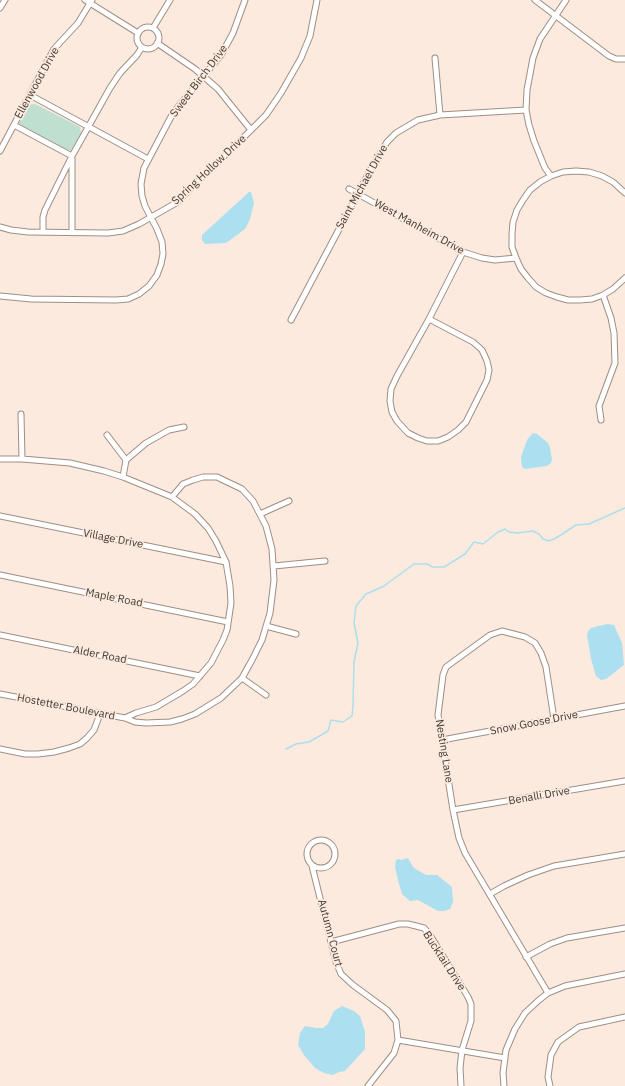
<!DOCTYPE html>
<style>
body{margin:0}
canvas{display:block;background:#fceade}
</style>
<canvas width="625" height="1086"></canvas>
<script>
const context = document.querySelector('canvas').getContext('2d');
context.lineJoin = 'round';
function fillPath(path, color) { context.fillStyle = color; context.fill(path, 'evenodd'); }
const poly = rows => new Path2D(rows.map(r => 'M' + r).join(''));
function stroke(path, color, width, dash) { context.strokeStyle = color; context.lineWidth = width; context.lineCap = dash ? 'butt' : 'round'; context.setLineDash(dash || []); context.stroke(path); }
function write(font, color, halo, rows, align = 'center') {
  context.font = font + ' "IBM Plex Sans",sans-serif'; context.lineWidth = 3.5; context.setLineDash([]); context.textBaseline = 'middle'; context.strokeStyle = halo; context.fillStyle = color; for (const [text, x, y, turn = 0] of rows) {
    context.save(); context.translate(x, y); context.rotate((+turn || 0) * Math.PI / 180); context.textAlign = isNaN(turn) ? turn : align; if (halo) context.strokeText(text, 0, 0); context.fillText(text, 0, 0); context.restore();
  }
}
fillPath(poly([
 [35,104,80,127,81,133,71,150,66,151,21,128,19,123,29,105]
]), '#bfdfd0');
fillPath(poly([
 [249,192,251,192,254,203,250,219,245,229,226,243,205,244,202,240,202,235],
 [533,433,537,434,548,443,550,448,552,459,551,463,547,466,525,469,522,467,521,457,527,440],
 [607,624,614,625,622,643,624,665,606,679,601,680,596,676,591,659,587,635,588,631,591,628],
 [408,858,413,867,417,870,426,875,437,875,452,887,453,902,450,909,444,911,438,911,418,900,410,901,402,894,399,884,395,867,396,860,398,859,401,860],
 [342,1006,354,1011,360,1016,365,1032,365,1049,345,1071,339,1072,333,1075,324,1073,315,1068,304,1055,298,1045,300,1033,305,1026,316,1028,323,1028,328,1024,334,1011]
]), '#acdfef');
stroke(poly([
 [286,749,296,744,309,742,328,731,331,720,343,722,352,716,353,706,354,662,358,643,354,623,356,606,366,594,384,586,414,564,427,564,433,567,444,567,465,554,474,542,483,544,498,532,505,529,509,532,517,533,533,531,539,534,543,539,549,541,556,538,576,525,589,524,625,508]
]), '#acdfef', 1.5);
const street = poly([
 [85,0,138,33],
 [535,0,609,56,616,59,625,59],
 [0,8,5,0],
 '137 38a11 11 0 1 1 22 0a11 11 0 1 1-22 0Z',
 [153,28,170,0],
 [157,43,195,69,218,89,251,130],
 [435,58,440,115],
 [30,95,148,159],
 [14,125,72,156],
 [0,151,54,49,78,23,92,0],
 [551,176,545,168,534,141,529,125,526,110,527,90,533,58,540,39,566,0],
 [349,189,463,252,482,258,495,260,516,258],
 [625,193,613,182,602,176,589,172,576,171,563,172,551,176,540,182,530,190,523,200,517,210,513,222,512,234,512,247,516,258,521,269,528,278,536,287,546,293,557,297,568,300,580,300,592,299,603,295,613,289,625,278],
 [0,227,11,230,28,232,108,233,123,231,139,224,176,203,251,130,266,115,281,93,301,58,310,36,317,0],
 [43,232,43,217,45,210,72,156,110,88,120,73,137,55,142,47],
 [72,233,72,159],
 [0,296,31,299,116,300,128,299,139,294,149,286,157,275,161,264,163,254,162,242,157,229,145,206,142,196,141,184,144,168,173,113,221,55,233,33,245,0],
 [429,319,473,342,482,350,487,361,489,370,487,380,466,422,458,430,448,437,438,441,427,441,418,438,408,433,397,421,392,412,390,401,391,389,397,376,429,319],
 [429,319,463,252],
 [291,320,373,165,387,142,396,133,418,120,440,115,526,110],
 [21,414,22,459],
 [601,420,599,406,615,363,614,333,611,318,603,295],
 [107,435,126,460],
 [0,459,22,459,70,463,104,471,123,477,172,497,195,514,208,528,216,541,226,562,230,586,231,603,227,630,223,640,211,663,193,684,183,691,156,707,136,713,125,718,0,694],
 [123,477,126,460,146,443,169,430,184,427],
 [260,514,289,501],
 [0,516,226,562],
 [274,566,325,561],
 [0,575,228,622],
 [266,626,296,634],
 [0,635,200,676],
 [242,678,266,695],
 [125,718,135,722,146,723,170,722,182,719,195,714,221,698,242,678,252,660,262,640,270,613,274,580,272,549,266,526,253,501,242,489,217,477,203,477,193,480,183,484,172,497],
 [442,740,625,706],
 [0,749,25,754,38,754,54,752,69,748,80,744,87,738,94,730,100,714],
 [453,810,625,781],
 '307 854a14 14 0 1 1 28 0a14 14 0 1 1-28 0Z',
 [312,866,336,962,341,974,353,985,387,1010,396,1021,398,1040,394,1053,368,1086],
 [490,894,504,886,528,875,554,866,625,854],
 [331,942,399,924,408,924,424,928,430,935,468,997,471,1004,471,1021,462,1050,460,1068,461,1086],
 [526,957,550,944,567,938,625,928],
 [548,993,465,853,459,838,453,810,438,715,443,675,446,667,490,635,502,631,525,637,535,643,541,653,546,667,554,719],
 [398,1040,505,1058],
 [504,1086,503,1073,506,1050,515,1029,525,1013,539,1000,548,993,565,986,625,974],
 [550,1086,548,1077,551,1055,558,1042,579,1027,625,1017]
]);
stroke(street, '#9f8e84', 7);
stroke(street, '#fff', 5);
write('11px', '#413a35', '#fceade', [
 ["Sweet Birch Drive",199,81,-53],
 ["Ellenwood Drive",37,83,-61],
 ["Spring Hollow Drive",209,170,-43],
 ["Saint Michael Drive",362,187,-61],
 ["West Manheim Drive",419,227,29],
 ["Village Drive",113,539,11],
 ["Maple Road",114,598,11],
 ["Alder Road",100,655,11],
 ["Hostetter Boulevard",66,707,11],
 ["Snow Goose Drive",534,723,-11],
 ["Nesting Lane",444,751,81],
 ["Benalli Drive",539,796,-10],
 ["Autumn Court",330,933,75],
 ["Bucktail Drive",444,961,57]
]);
</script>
